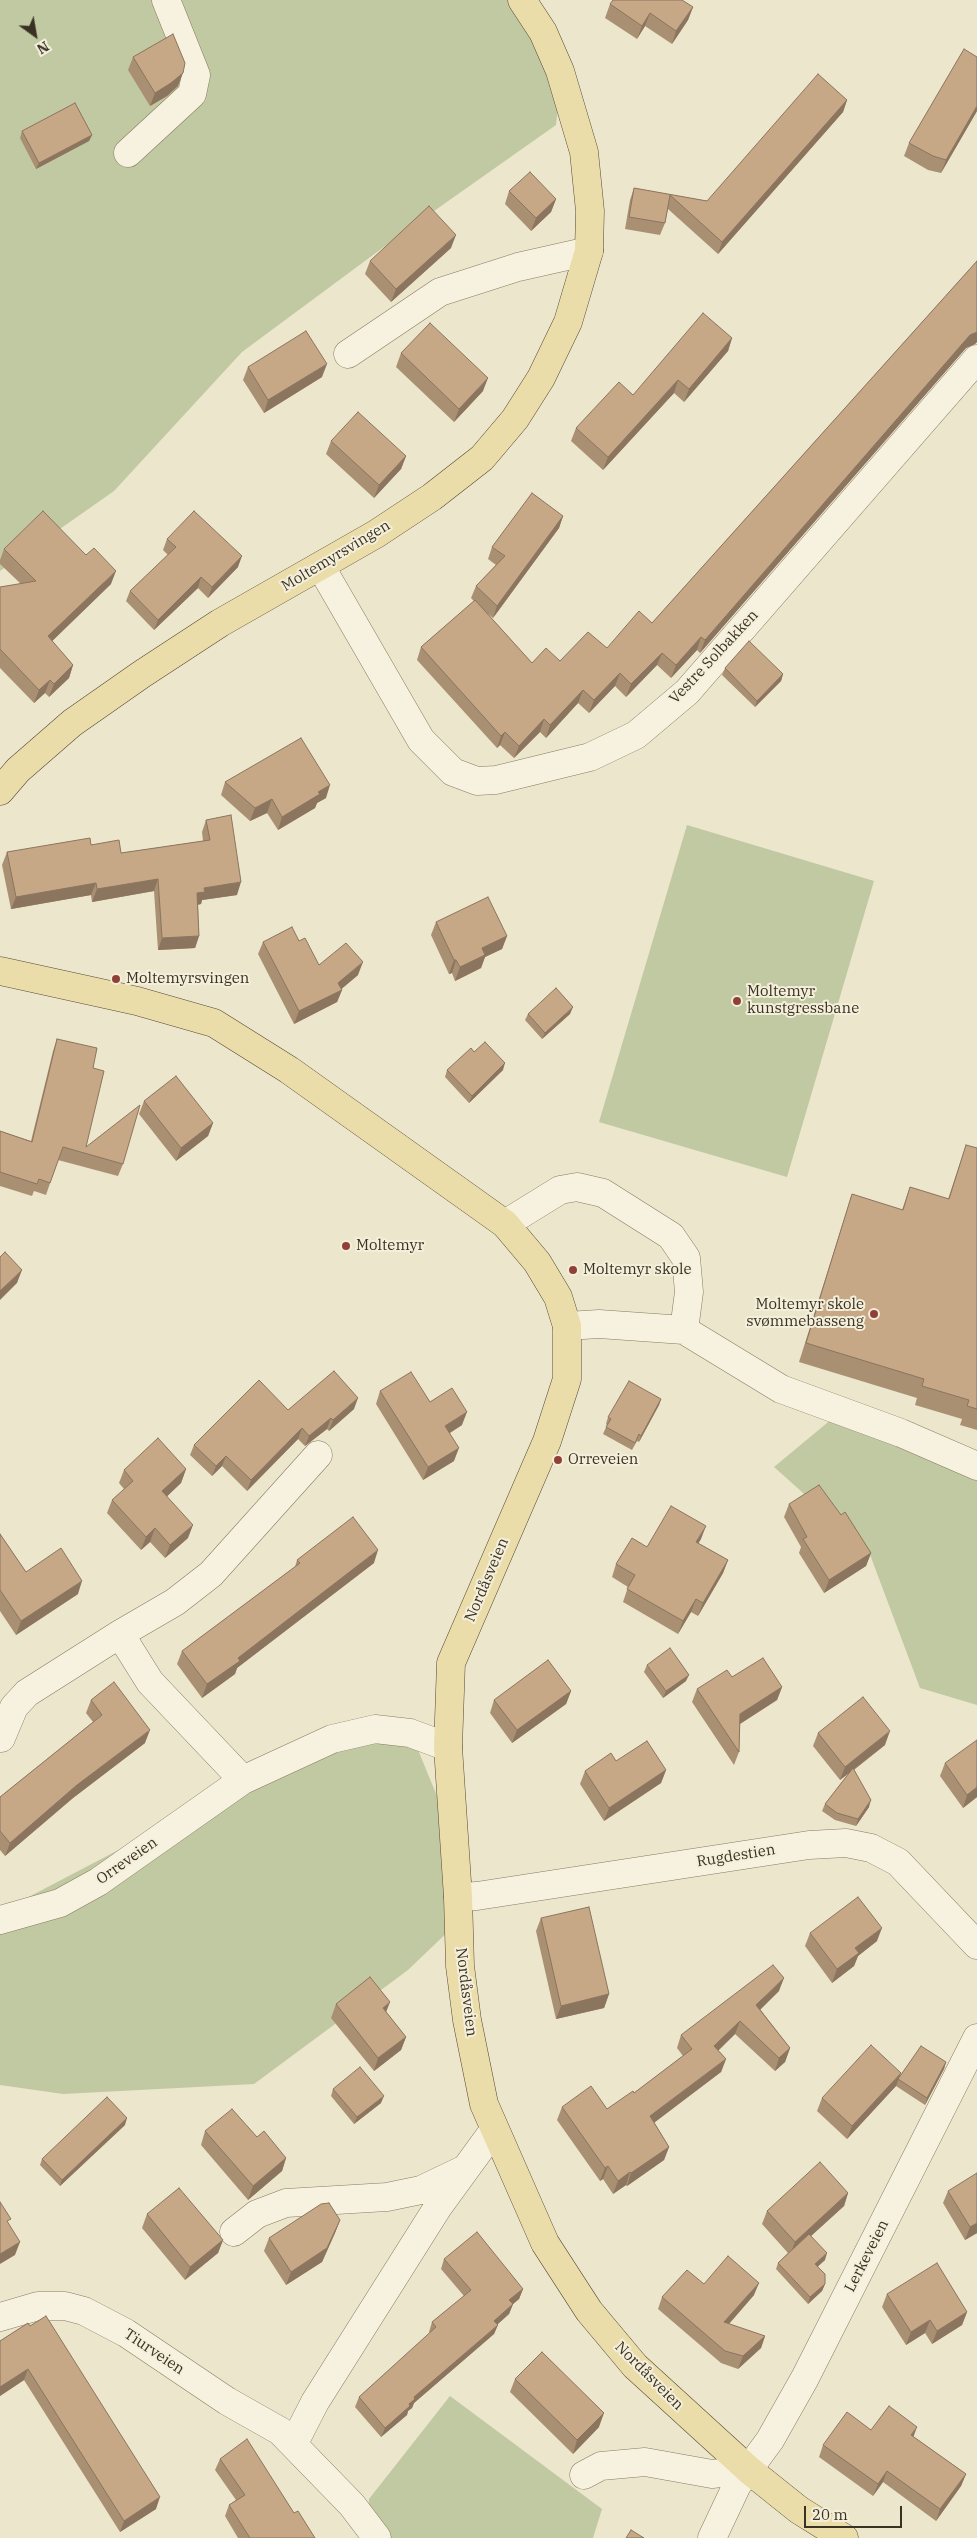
<!DOCTYPE html>
<meta charset="utf-8">
<style>
body{margin:0}
#map{position:relative;width:977px;height:2538px;overflow:hidden;background:#ece6cc;font-family:"IBM Plex Serif",serif}
canvas{display:block}
.north{position:absolute;left:10px;top:10px;width:50px;height:50px;-webkit-text-stroke:4px #f4efdb;paint-order:stroke;rotate:148deg;font-size:14px;font-weight:700;line-height:20px;text-align:center;color:#3a3123}
.north::after{content:'';display:block;margin:auto;width:18px;height:22px;background:#3a3123;clip-path:polygon(50% 0,100% 100%,50% 72%,0 100%)}
.scale{position:absolute;left:804px;top:2506px;width:98px;height:22px;box-sizing:border-box;border:2px solid #3a3123;border-top:0;padding-left:6px;font-size:15px;line-height:18px;white-space:nowrap;color:#3a3123;-webkit-text-stroke:4px #f4efdb;paint-order:stroke}
</style>
<div id="map">
<canvas width="977" height="2538"></canvas>
<div class="north">N</div>
<div class="scale">20 m</div>
</div>
<script>
const context = document.querySelector('canvas').getContext('2d');
context.lineJoin = 'round';
function fillPath(path, color) { context.fillStyle = color; context.fill(path, 'evenodd'); }
const poly = rows => new Path2D(rows.map(r => 'M' + r).join(''));
function stroke(path, color, width, dash) { context.strokeStyle = color; context.lineWidth = width; context.lineCap = dash ? 'butt' : 'round'; context.setLineDash(dash || []); context.stroke(path); }
function write(font, color, halo, rows, align = 'center') {
  context.font = font + ' "IBM Plex Serif",serif'; context.lineWidth = 4; context.setLineDash([]); context.textBaseline = 'middle'; context.strokeStyle = halo; context.fillStyle = color; for (const [text, x, y, turn = 0] of rows) {
    context.save(); context.translate(x, y); context.rotate((+turn || 0) * Math.PI / 180); context.textAlign = isNaN(turn) ? turn : align; if (halo) context.strokeText(text, 0, 0); context.fillText(text, 0, 0); context.restore();
  }
}
fillPath(poly([
 [0,0,511,0,562,69,556,125,400,235,242,352,114,491,0,571],
 [687,825,874,881,787,1177,599,1122],
 [833,1418,977,1463,977,1705,920,1688,869,1552,774,1467],
 [414,1740,480,1901,408,1970,254,2084,63,2094,0,2085,0,1912,126,1846,289,1744],
 [450,2396,602,2509,593,2538,367,2538,369,2499]
]), '#c0c9a1');
const minor = poly([
 [128,153,192,94,196,75,166,0],
 [348,354,440,292,518,267,589,251],
 [321,567,421,740,453,772,477,781,496,780,590,757,636,735,687,692,977,359],
 [505,1224,560,1190,577,1187,603,1193,671,1236,686,1258,689,1292,684,1330],
 [567,1326,599,1324,684,1330,781,1389,901,1433,977,1466],
 [120,1634,150,1682,243,1780],
 [1,1738,14,1707,27,1693,120,1634,175,1602,211,1574,318,1455],
 [458,1897,477,1896,809,1845,846,1843,871,1848,898,1862,977,1945],
 [0,1920,60,1903,98,1882,243,1780,332,1739,375,1729,410,1733,448,1747],
 [234,2232,257,2214,286,2203,387,2197,421,2190,463,2170],
 [0,2317,38,2306,65,2306,84,2311,126,2333,227,2401,280,2431,352,2505,377,2538],
 [294,2443,315,2402,438,2207,494,2130],
 [584,2475,601,2466,645,2462,712,2474,749,2470],
 [712,2538,737,2485,770,2440,805,2378,977,2038]
]);
const major = poly([
 [0,791,18,770,72,723,142,674,220,623,376,534,432,497,482,458,515,419,541,378,568,322,589,251,590,211,584,152,560,71,543,32,522,0],
 [0,971,137,1001,214,1023,289,1070,505,1224,537,1262,558,1297,567,1326,567,1379,547,1441,451,1663,448,1747,458,1897,460,1966,467,2020,484,2104,545,2243,589,2311,635,2366,749,2470,799,2510,844,2538]
]);
stroke(minor, '#887a61', 29);
stroke(major, '#564835', 29);
stroke(minor, '#f7f2df', 28);
stroke(major, '#eadda9', 28);
fillPath(poly([
 [610,4,693,7,688,20,672,44,645,26,637,39,605,18],
 [133,57,178,86,167,96,150,106,128,70],
 [847,100,843,112,718,254,668,209,665,223,660,235,625,229,630,200,634,188,707,201],
 [977,111,941,173,928,170,904,156,909,143],
 [22,131,92,135,89,141,36,169,20,138],
 [509,191,556,199,551,212,531,231,505,204],
 [451,248,391,302,365,274,370,261],
 [977,261,977,342,975,344,966,348,700,653,697,650,671,678,657,665,626,697,615,686,589,713,578,703,546,738,540,732,514,758,500,745,497,748,417,660,421,647,474,601,471,598,476,586,496,565,488,559,492,547,563,516,559,528,493,618,487,613,532,663,560,661,607,648,652,623],
 [732,338,728,351,684,402,674,393,603,470,571,441,576,428],
 [401,353,483,391,454,422,396,367],
 [248,367,322,377,264,413,243,380],
 [331,441,406,456,401,469,374,498,326,454],
 [167,539,238,567,208,598,198,588,154,630,126,601,130,591,168,555,163,550],
 [4,549,111,584,52,641,73,665,69,678,49,697,45,693,34,703,0,668,0,587,21,584,0,564,0,560],
 [725,668,783,674,781,681,755,707,722,675],
 [225,782,326,798,317,803,315,808,278,830,267,813,250,821,221,795],
 [206,820,237,895,202,900,201,904,198,905,199,936,195,948,158,950,154,891,92,902,91,895,11,909,2,865,7,852,91,845,121,853,203,841,202,832],
 [436,922,507,936,502,949,485,957,481,968,455,981,452,973,449,974,431,935],
 [299,941,319,965,358,975,341,989,342,990,337,1002,294,1024,258,954,263,942],
 [528,1014,570,1014,542,1039,525,1020],
 [57,1039,93,1068,86,1147,123,1164,118,1176,58,1160,46,1195,34,1191,32,1196,0,1186,0,1131,31,1141,53,1051],
 [474,1052,503,1070,469,1103,445,1077,447,1070],
 [144,1101,213,1123,208,1136,176,1161,139,1114],
 [966,1145,977,1148,977,1430,960,1425,962,1419,915,1405,917,1398,799,1362,846,1213,852,1194,902,1210,910,1187,948,1199],
 [380,1391,430,1402,462,1425,450,1433,454,1461,423,1480,376,1404],
 [661,1399,659,1405,639,1442,637,1441,632,1450,603,1434,607,1425,606,1424,608,1417],
 [354,1409,329,1431,327,1429,305,1446,298,1439,247,1491,222,1466,212,1476,190,1455,194,1445,288,1410],
 [186,1469,181,1483,167,1496,188,1538,165,1558,150,1542,141,1550,107,1513,112,1500,124,1489,119,1483,124,1470],
 [789,1504,841,1515,871,1553,866,1566,824,1593,799,1553,801,1547,784,1517],
 [0,1534,26,1572,78,1594,16,1635,0,1611],
 [701,1539,698,1543,728,1560,723,1573,698,1616,691,1612,678,1634,623,1602,628,1587,612,1577,616,1564,647,1547],
 [297,1560,374,1563,237,1668,235,1674,202,1698,177,1664,182,1651,295,1567],
 [647,1665,686,1681,663,1698,644,1672],
 [732,1677,782,1687,777,1700,740,1724,739,1752,734,1765,692,1702,697,1689],
 [571,1691,566,1704,512,1743,490,1713,494,1700],
 [91,1700,145,1743,73,1798,5,1856,0,1850,0,1797,93,1722,86,1713],
 [818,1733,885,1745,854,1770,869,1807,856,1826,835,1820,822,1811,825,1804,849,1773,840,1780,813,1746],
 [616,1761,666,1770,661,1783,604,1821,580,1784,585,1771],
 [945,1763,977,1797,963,1808,940,1776],
 [541,1918,609,1994,604,2008,556,2019,536,1931],
 [810,1933,877,1941,858,1956,854,1966,832,1983,805,1946],
 [779,1991,760,2009,790,2048,785,2062,775,2071,735,2034,718,2050,726,2059,721,2072,654,2122,669,2147,664,2160,627,2186,626,2185,613,2194,603,2179,600,2181,557,2120,562,2107,607,2109,634,2093,683,2056,677,2048,681,2035],
 [336,2004,386,2012,406,2037,401,2050,374,2071,331,2018],
 [946,2062,944,2069,925,2105,896,2086,847,2139,817,2111,822,2098,898,2079],
 [333,2089,381,2103,354,2124,331,2096],
 [125,2125,60,2186,40,2165,42,2159],
 [205,2131,257,2137,286,2158,282,2171,248,2200,201,2145],
 [948,2191,977,2233,965,2240,943,2203],
 [848,2193,844,2206,811,2236,825,2260,818,2266,825,2284,822,2291,808,2304,776,2269,778,2263,788,2253,762,2224,767,2211],
 [147,2214,223,2240,218,2253,185,2280,142,2228],
 [340,2220,335,2233,322,2262,286,2285,264,2251,269,2238],
 [444,2259,523,2289,519,2299,513,2304,509,2314,498,2324,494,2334,414,2403,412,2408,408,2411,407,2415,381,2437,355,2407,359,2397,430,2333,429,2332,432,2322,464,2296,441,2269],
 [704,2284,754,2295,729,2324,765,2336,761,2348,738,2369,721,2363,658,2309,662,2297],
 [887,2294,967,2312,962,2325,932,2344,925,2333,906,2345,882,2307],
 [28,2323,156,2509,120,2532,24,2380,0,2396,0,2341],
 [515,2379,599,2427,573,2454,510,2392],
 [871,2430,914,2437,966,2474,961,2486,936,2521,883,2482,873,2496,819,2457,823,2445],
 [220,2459,294,2513,315,2538,238,2538,225,2516,229,2505,236,2500,215,2470]
]), '#aa9073');
fillPath(poly([
 [693,7,688,20,672,44,676,31],
 [650,13,645,26,637,39,642,26],
 [183,73,178,86,167,96,150,106,155,93],
 [847,100,843,112,718,254,722,242],
 [977,106,977,111,941,173,946,160],
 [92,135,89,141,36,169,39,163],
 [556,199,551,212,531,231,536,218],
 [456,235,451,248,391,302,396,289],
 [977,332,977,342,975,344,966,348,700,653,705,640,970,335],
 [732,338,728,351,684,402,689,389],
 [327,364,322,377,264,413,268,400],
 [488,378,483,391,454,422,459,409],
 [678,380,674,393,603,470,608,457],
 [406,456,401,469,374,498,379,485],
 [563,516,559,528,493,618,497,606],
 [242,556,238,567,208,598,212,587],
 [116,571,111,584,43,650,48,636],
 [201,577,198,588,154,630,158,620],
 [701,637,697,650,671,678,676,665],
 [662,653,657,665,626,697,631,684],
 [73,665,69,678,49,697,54,684],
 [620,673,615,686,589,713,594,700],
 [783,674,781,681,755,707,757,701],
 [50,680,45,693,34,703,39,690],
 [583,690,578,703,546,738,550,725],
 [544,719,540,732,514,758,519,746],
 [505,732,500,745,497,748,501,736],
 [330,785,326,798,317,803,315,808,278,830,282,817,318,792],
 [272,799,267,813,250,821,255,808],
 [158,879,154,891,92,902,97,889],
 [241,882,237,895,202,900,201,904,193,905,197,893,204,888],
 [96,883,91,895,11,909,16,897],
 [199,936,195,948,158,950,162,938],
 [507,936,502,949,485,957,481,968,455,981,460,967,482,948],
 [454,960,456,960,452,973,449,974],
 [363,962,358,975,338,992,342,990,337,1002,294,1024,299,1011,338,983],
 [573,1007,570,1014,542,1039,545,1033],
 [505,1063,503,1070,469,1103,472,1096],
 [213,1123,208,1136,176,1161,181,1148],
 [22,1270,17,1283,0,1300,0,1291],
 [358,1398,354,1409,329,1431,333,1420],
 [661,1399,659,1405,639,1442,641,1436],
 [467,1412,462,1425,440,1439,445,1426],
 [331,1418,327,1429,305,1446,309,1436],
 [302,1428,298,1439,247,1491,251,1480],
 [459,1448,454,1461,423,1480,428,1467],
 [226,1456,222,1466,212,1476,216,1466],
 [186,1469,181,1483,158,1505,162,1491],
 [193,1525,188,1538,165,1558,170,1545],
 [706,1526,701,1539,691,1555,696,1542],
 [155,1528,150,1542,141,1550,146,1537],
 [378,1550,374,1563,237,1668,235,1674,202,1698,207,1684,238,1658],
 [871,1553,866,1566,824,1593,829,1580],
 [728,1560,723,1573,698,1616,703,1603],
 [82,1581,78,1594,16,1635,21,1621],
 [696,1599,691,1612,678,1634,683,1621],
 [689,1675,686,1681,663,1698,666,1691],
 [782,1687,777,1700,735,1727,740,1714],
 [571,1691,566,1704,512,1743,517,1730],
 [150,1730,145,1743,73,1798,5,1856,10,1843,77,1785],
 [890,1731,885,1745,840,1780,845,1767],
 [666,1770,661,1783,604,1821,609,1808],
 [977,1787,977,1797,963,1808,967,1795],
 [871,1800,869,1807,856,1826,858,1819],
 [882,1928,877,1941,858,1956,854,1966,832,1983,837,1969,855,1948],
 [784,1978,779,1991,752,2018,756,2005],
 [609,1994,604,2008,556,2019,561,2006],
 [390,2002,385,2015,383,2008],
 [740,2021,735,2034,710,2059,714,2046],
 [406,2037,401,2050,374,2071,378,2058],
 [790,2048,785,2062,775,2071,779,2058],
 [726,2059,721,2072,646,2129,650,2116],
 [946,2062,944,2069,925,2105,927,2098],
 [901,2073,896,2086,847,2139,852,2126],
 [384,2096,381,2103,354,2124,357,2117],
 [127,2118,125,2125,60,2186,62,2180],
 [669,2147,664,2160,627,2186,631,2173],
 [286,2158,282,2171,248,2200,253,2186],
 [608,2166,603,2179,600,2181,605,2168],
 [630,2172,626,2185,613,2194,618,2181],
 [848,2193,844,2206,790,2255,795,2242],
 [340,2220,335,2233,322,2262,286,2285,291,2272],
 [977,2223,977,2233,965,2240,970,2227],
 [223,2240,218,2253,185,2280,190,2267],
 [20,2242,15,2255,0,2264,0,2254],
 [827,2253,825,2260,813,2271,815,2264],
 [759,2283,754,2295,720,2334,724,2322],
 [825,2284,822,2291,808,2304,810,2297],
 [523,2289,519,2299,506,2310,509,2300],
 [513,2304,509,2314,491,2330,494,2321],
 [967,2312,962,2325,932,2344,937,2331],
 [930,2320,925,2333,906,2345,911,2332],
 [498,2325,494,2334,414,2403,412,2408,408,2411,407,2415,381,2437,385,2428,409,2404,414,2397],
 [765,2336,761,2348,738,2369,743,2356],
 [28,2369,24,2380,0,2396,0,2387],
 [604,2413,599,2427,573,2454,577,2440],
 [917,2427,913,2438,911,2435],
 [887,2471,883,2482,873,2496,878,2484],
 [966,2474,961,2486,936,2521,940,2509],
 [160,2497,156,2509,120,2532,124,2521]
]), '#8b755e');
const building = poly([
 [613,0,682,0,693,7,676,31,650,13,642,26,610,4,613,0],
 [173,34,185,63,183,73,171,83,155,93,133,57,173,34],
 [964,49,977,57,977,106,946,160,933,156,909,143,964,49],
 [818,74,847,100,722,242,670,195,665,223,629,217,634,188,707,201,818,74],
 [75,103,92,135,39,163,22,131,75,103],
 [530,172,556,199,536,218,509,191,530,172],
 [429,206,456,235,396,289,370,261,429,206],
 [977,261,977,332,970,335,705,640,701,637,676,665,662,653,631,684,620,673,594,700,583,690,550,725,544,719,519,746,505,732,501,736,421,647,475,600,532,663,546,648,560,661,588,632,607,648,639,611,652,623,977,261],
 [703,313,732,338,689,389,678,380,608,457,576,428,619,382,633,395,703,313],
 [430,323,488,378,459,409,401,353,430,323],
 [306,331,327,364,268,400,248,367,306,331],
 [358,412,406,456,379,485,331,441,358,412],
 [532,493,563,516,497,606,476,586,505,556,492,547,532,493],
 [43,511,86,555,94,548,116,571,48,636,73,665,54,684,50,680,39,690,0,649,0,587,36,581,4,549,43,511],
 [194,511,242,556,212,587,201,577,158,620,130,591,176,547,167,539,194,511],
 [749,641,783,674,757,701,725,668,749,641],
 [301,738,330,785,318,792,320,794,282,817,272,799,255,808,225,782,301,738],
 [231,815,241,882,204,888,205,892,197,893,199,936,162,938,158,879,97,889,96,883,16,897,7,852,90,838,91,845,119,840,121,853,210,840,206,820,231,815],
 [488,897,507,936,482,948,485,955,460,967,456,960,454,960,436,922,488,897],
 [292,927,299,941,305,938,319,965,346,943,363,962,338,983,342,990,299,1011,263,942,292,927],
 [556,988,573,1007,545,1033,528,1014,556,988],
 [57,1039,97,1048,93,1068,104,1071,86,1147,140,1105,123,1164,63,1147,50,1183,39,1179,37,1184,0,1172,0,1131,32,1142,57,1039],
 [485,1042,505,1063,472,1096,447,1070,471,1048,474,1052,485,1042],
 [176,1076,213,1123,181,1148,144,1101,176,1076],
 [966,1145,977,1148,977,1409,967,1406,969,1400,922,1386,924,1379,806,1343,852,1194,903,1210,910,1187,949,1199,966,1145],
 [5,1252,22,1270,0,1291,0,1257,5,1252],
 [334,1371,358,1398,333,1420,331,1418,309,1436,302,1428,251,1480,226,1456,216,1466,194,1445,259,1380,288,1410,334,1371],
 [411,1372,430,1402,452,1388,467,1412,445,1426,459,1448,428,1467,380,1391,411,1372],
 [629,1381,661,1399,641,1436,639,1434,635,1443,606,1427,611,1419,608,1417,629,1381],
 [158,1438,186,1469,162,1491,193,1525,170,1545,155,1528,146,1537,112,1500,133,1481,124,1470,158,1438],
 [819,1485,841,1515,845,1512,871,1553,829,1580,803,1539,807,1537,789,1504,819,1485],
 [671,1506,706,1526,696,1542,728,1560,703,1603,696,1599,683,1621,627,1589,635,1575,616,1564,632,1538,647,1547,671,1506],
 [353,1517,378,1550,238,1658,240,1661,207,1684,182,1651,300,1563,297,1560,353,1517],
 [0,1534,26,1572,61,1548,82,1581,21,1621,0,1590,0,1534],
 [670,1648,689,1675,666,1691,647,1665,670,1648],
 [763,1658,782,1687,740,1714,739,1752,697,1689,727,1670,732,1677,763,1658],
 [548,1660,571,1691,517,1730,494,1700,548,1660],
 [114,1682,150,1730,77,1785,10,1843,0,1831,0,1797,102,1715,91,1700,114,1682],
 [863,1697,890,1731,845,1767,818,1733,863,1697],
 [977,1740,977,1787,967,1795,945,1763,977,1740],
 [647,1741,666,1770,609,1808,585,1771,611,1753,616,1761,647,1741],
 [853,1768,871,1800,858,1819,837,1813,825,1804,853,1768],
 [858,1897,882,1928,855,1948,859,1953,837,1969,810,1933,858,1897],
 [589,1907,609,1994,561,2006,541,1918,589,1907],
 [773,1965,784,1978,756,2005,790,2048,779,2058,740,2021,714,2046,726,2059,650,2116,669,2147,631,2173,630,2172,618,2181,608,2166,605,2168,562,2107,591,2086,607,2109,633,2091,634,2093,692,2049,681,2035,773,1965],
 [370,1977,390,2002,383,2008,406,2037,378,2058,336,2004,370,1977],
 [871,2045,901,2073,852,2126,822,2098,871,2045],
 [921,2046,946,2062,927,2098,898,2079,921,2046],
 [360,2067,384,2096,357,2117,333,2089,360,2067],
 [107,2097,127,2118,62,2180,42,2159,107,2097],
 [232,2109,257,2137,264,2131,286,2158,253,2186,205,2131,232,2109],
 [820,2162,848,2193,795,2242,767,2211,820,2162],
 [977,2173,977,2223,970,2227,948,2191,977,2173],
 [179,2188,223,2240,190,2267,147,2214,179,2188],
 [0,2202,11,2219,7,2221,20,2242,0,2254,0,2202],
 [329,2203,340,2220,327,2248,291,2272,269,2238,321,2204,329,2203],
 [477,2232,523,2289,509,2300,513,2304,494,2321,498,2325,414,2397,415,2399,409,2404,410,2406,385,2428,359,2397,436,2327,432,2322,471,2290,444,2259,477,2232],
 [809,2234,827,2253,815,2264,825,2274,825,2284,810,2297,778,2263,809,2234],
 [728,2256,759,2283,724,2322,765,2336,743,2356,725,2351,662,2297,687,2270,704,2284,728,2256],
 [937,2263,967,2312,937,2331,930,2320,911,2332,887,2294,937,2263],
 [46,2316,160,2497,124,2521,28,2369,0,2387,0,2341,28,2323,30,2326,46,2316],
 [542,2352,604,2413,577,2440,515,2379,542,2352],
 [889,2406,917,2427,911,2435,966,2474,940,2509,887,2471,878,2484,823,2445,847,2412,871,2430,889,2406],
 [247,2439,294,2513,298,2511,315,2538,250,2538,229,2505,245,2495,220,2459,247,2439],
 [631,2530,644,2538,626,2538,631,2530]
]);
fillPath(building, '#c6a786');
stroke(building, '#8b755e', 1);
for (const [x, y, r, color] of [
 [116,979,5,"#914037"],
 [737,1001,5,"#914037"],
 [346,1246,5,"#914037"],
 [573,1270,5,"#914037"],
 [874,1314,5,"#914037"],
 [558,1460,5,"#914037"]
]) { const dot = new Path2D(); dot.arc(x, y, r, 0, 2 * Math.PI); context.fillStyle = color; context.fill(dot); stroke(dot, '#f4efdb', 2); }
write('15px', '#3a3123', '#f4efdb', [
 ["Moltemyrsvingen",336,556,-31],
 ["Vestre Solbakken",714,657,-47],
 ["Nordåsveien",487,1580,-67],
 ["Rugdestien",736,1856,-9],
 ["Orreveien",127,1861,-35],
 ["Nordåsveien",466,1992,83],
 ["Lerkeveien",867,2256,-63],
 ["Tiurveien",154,2352,34],
 ["Nordåsveien",649,2376,45]
]);
write('15px', '#3a3123', '#f4efdb', [
 ["Moltemyrsvingen",126,979],
 ["Moltemyr",747,992],
 ["kunstgressbane",747,1009],
 ["Moltemyr",356,1246],
 ["Moltemyr skole",583,1270],
 ["Moltemyr skole",864,1305,"right"],
 ["svømmebasseng",864,1322,"right"],
 ["Orreveien",568,1460]
], 'left');
</script>
